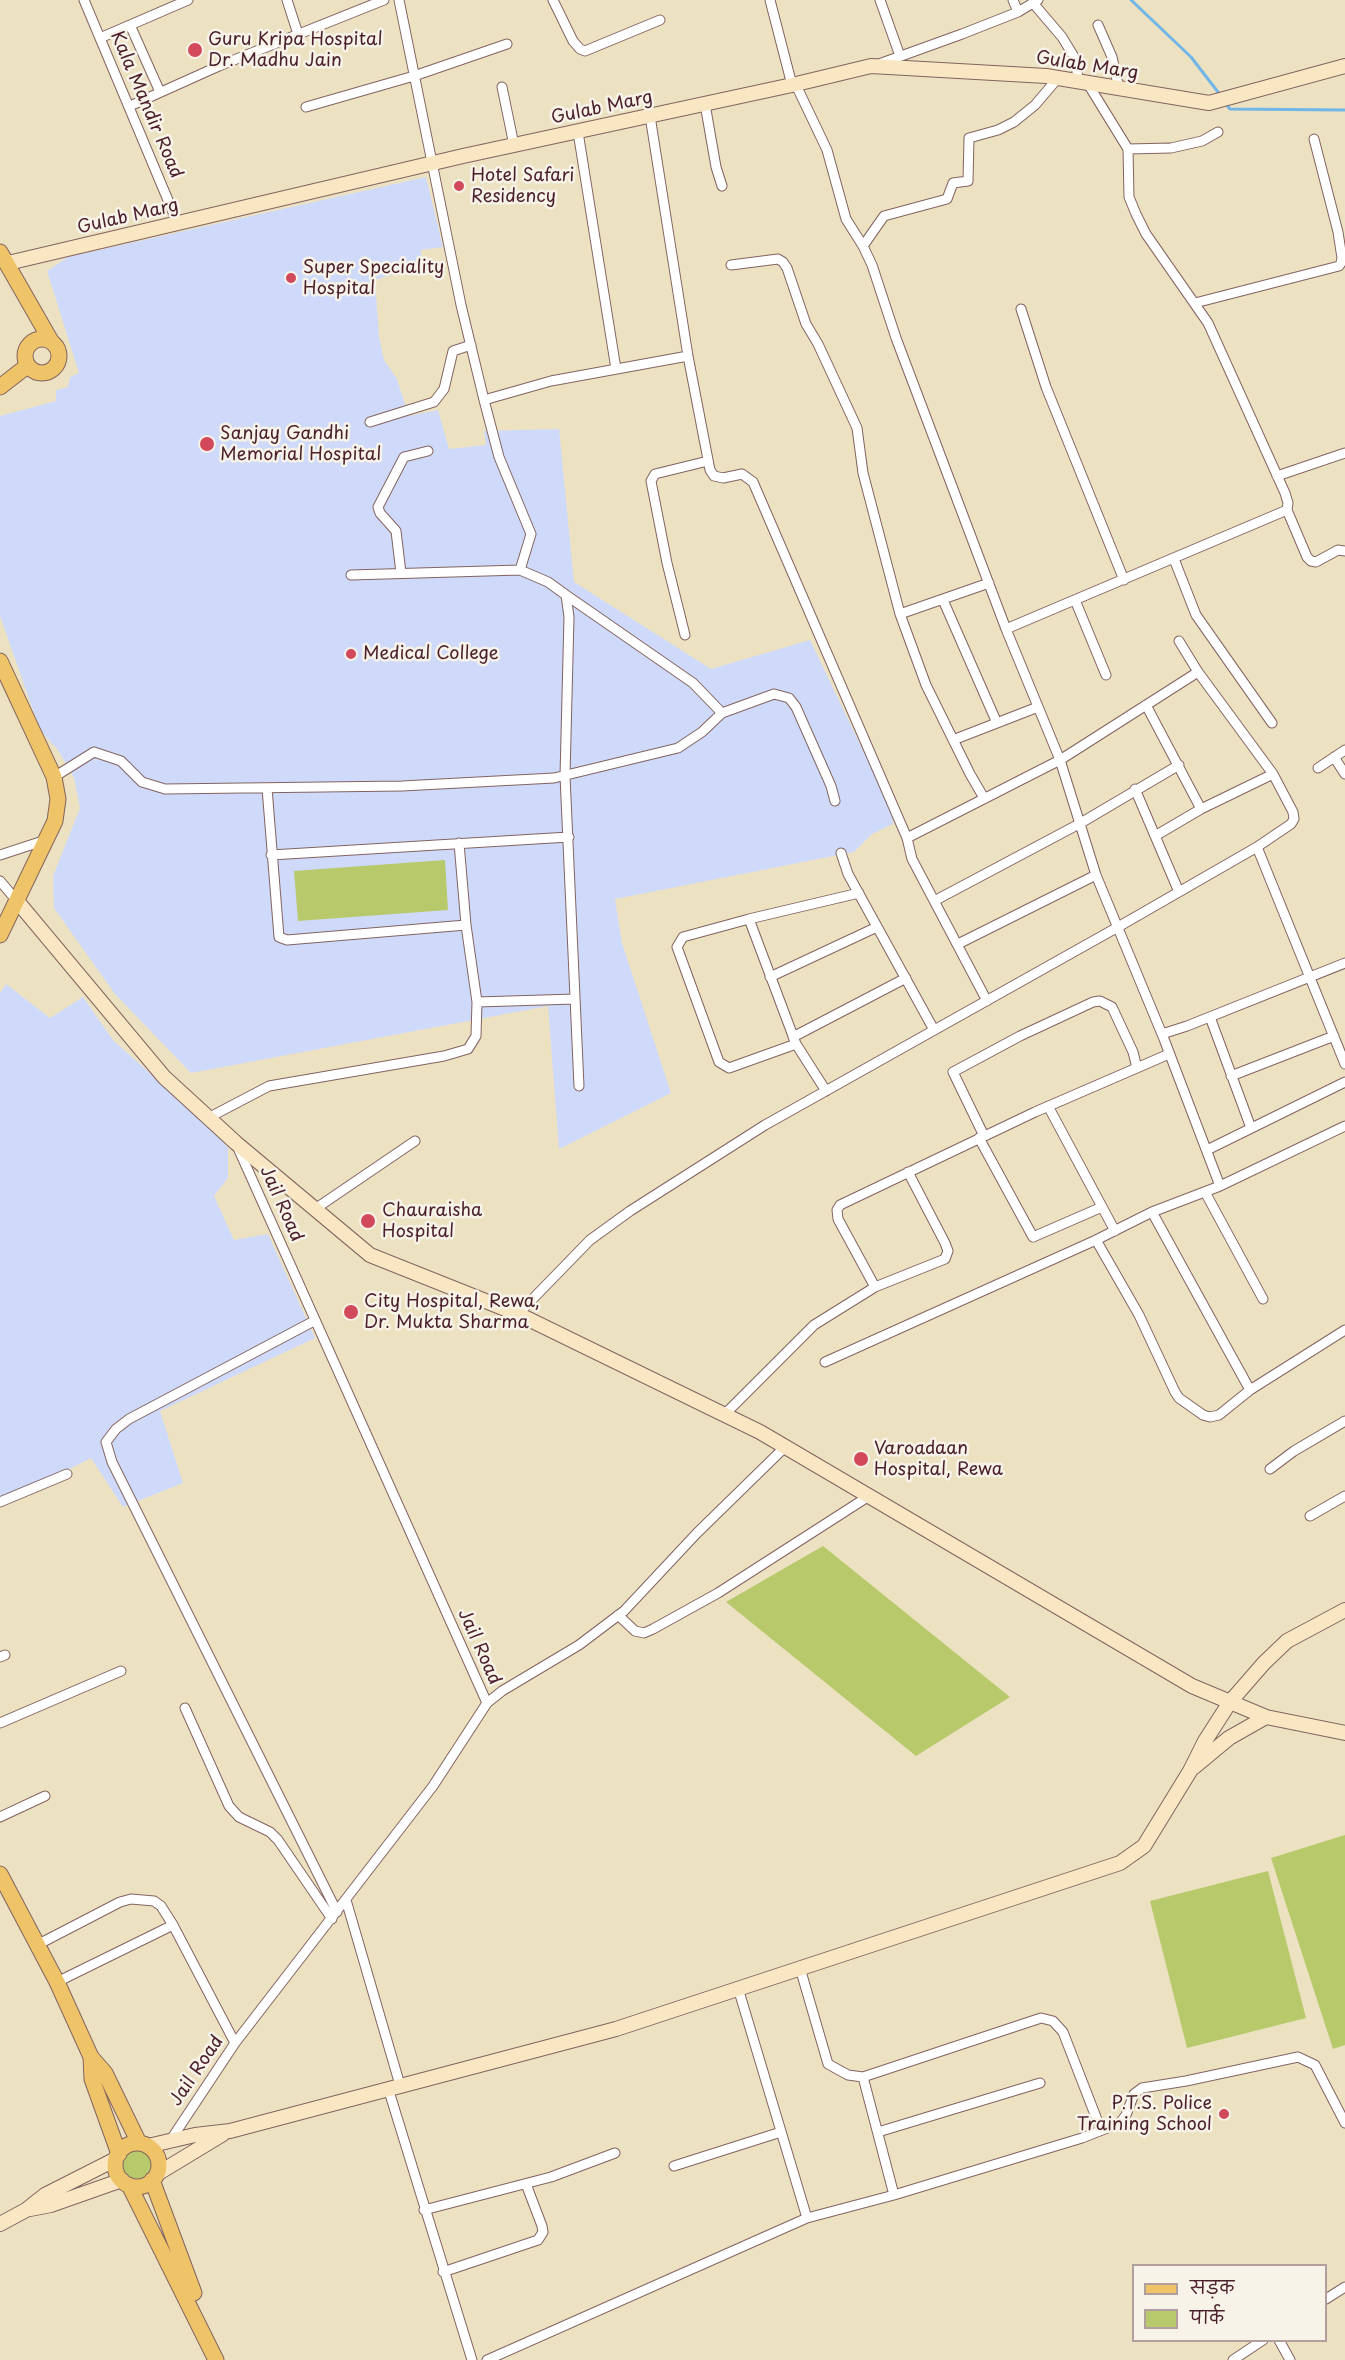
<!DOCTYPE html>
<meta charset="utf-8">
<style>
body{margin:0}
#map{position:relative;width:1345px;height:2360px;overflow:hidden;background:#ece2c2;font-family:"Playpen Sans","Playpen Sans Deva",sans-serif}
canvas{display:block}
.legend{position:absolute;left:1132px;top:2264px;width:195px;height:78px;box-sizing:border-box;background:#f7f3e8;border:2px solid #b29e9c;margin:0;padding:8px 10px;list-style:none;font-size:18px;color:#4a1f2b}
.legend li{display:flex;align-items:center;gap:12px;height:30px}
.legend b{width:30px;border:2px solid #b29e9c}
</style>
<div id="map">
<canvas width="1345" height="2360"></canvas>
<ul class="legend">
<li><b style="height:8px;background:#efc469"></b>सड़क</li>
<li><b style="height:16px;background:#b8c96b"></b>पार्क</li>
</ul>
</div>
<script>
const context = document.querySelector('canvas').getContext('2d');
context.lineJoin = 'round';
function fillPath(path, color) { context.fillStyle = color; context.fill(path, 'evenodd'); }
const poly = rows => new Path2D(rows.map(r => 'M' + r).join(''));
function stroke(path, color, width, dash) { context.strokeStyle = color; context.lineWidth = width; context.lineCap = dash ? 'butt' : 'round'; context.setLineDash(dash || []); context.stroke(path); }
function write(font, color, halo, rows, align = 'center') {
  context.font = font + ' "Playpen Sans",sans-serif'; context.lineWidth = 5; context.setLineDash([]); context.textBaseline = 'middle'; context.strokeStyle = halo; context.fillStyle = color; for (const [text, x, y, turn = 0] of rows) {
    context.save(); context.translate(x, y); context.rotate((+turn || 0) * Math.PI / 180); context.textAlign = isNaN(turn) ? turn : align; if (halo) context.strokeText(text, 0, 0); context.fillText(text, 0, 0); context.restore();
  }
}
fillPath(poly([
 [426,177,443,247,421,250,422,265,375,280,379,337,384,360,397,379,409,416,438,410,449,449,486,445,484,431,559,429,574,582,711,669,810,640,892,811,893,824,872,834,854,852,615,899,622,943,671,1093,559,1149,548,1006,191,1073,115,994,54,908,53,876,80,808,74,778,58,750,40,730,0,616,0,416,56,401,56,390,68,387,70,377,79,373,47,271,68,257],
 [6,984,50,1018,83,997,113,1040,216,1133,228,1148,228,1178,214,1196,234,1240,268,1234,315,1338,160,1411,183,1483,123,1507,91,1458,0,1505,0,993]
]), '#cfdafa');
fillPath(poly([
 [445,860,448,910,298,921,294,871],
 [823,1546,1010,1697,916,1756,726,1602],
 [1345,1835,1345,2045,1333,2049,1271,1858],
 [1268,1871,1306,2018,1187,2048,1150,1901],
 '122 2164a15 15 0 1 1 30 0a15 15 0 1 1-30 0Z'
]), '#b8c96b');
stroke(poly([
 [1131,0,1191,57,1221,96],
 [1226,104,1230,109,1345,110]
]), '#71b6e7', 3);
const street = poly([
 [84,0,178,224],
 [287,0,298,34],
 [399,0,461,305,484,400,499,457,531,534,520,570],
 [553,0,573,41,580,49,585,51,660,20],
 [770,0,792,85],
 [880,0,900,56],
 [1013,0,1018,12],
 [1033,3,1062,37,1076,60,1078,82],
 [130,25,160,92],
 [1098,25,1112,57,1119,89],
 [100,38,188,0],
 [879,64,962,34,1018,12,1038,0],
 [796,85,827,150,846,219,863,246,872,265,896,338,1006,629,1060,760,1096,875,1164,1039,1220,1186,1152,1212,1096,1240,825,1362],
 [502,87,514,145],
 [705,104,716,167,722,186],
 [130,106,219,66,384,0],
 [306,107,414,76,507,44],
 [650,116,688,356,710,470,714,476,723,478,742,474,753,482,907,838,912,859,987,1001],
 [578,132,616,369],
 [1128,149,1171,148,1202,141,1218,132],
 [863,246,884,216,947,199,953,183,968,181,969,138,998,130,1014,122,1035,105,1058,78],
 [731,265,778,259,783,262,787,268,806,324,818,344,857,428,863,473,900,614,989,583],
 [1195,303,1339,266,1341,263,1342,258,1338,232,1314,139],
 [1021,309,1046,387,1124,580],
 [484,400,551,381,688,356],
 [370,422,434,402,444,389,453,351,471,345],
 [1277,476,1345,453],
 [1287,510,1307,557,1311,561,1316,562,1338,550,1345,551],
 [1174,559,1196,615,1272,723],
 [401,573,396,531,380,513,378,507,404,457,428,451],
 [351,575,520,570,548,582,566,595,569,617,565,776,579,1086],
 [566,595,693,683,722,713],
 [943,600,997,723],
 [1075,600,1106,675],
 [900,614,926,685,970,774,984,798],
 [1006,629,1287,510,1288,503,1285,493,1208,323,1146,234,1136,214,1129,197,1128,149,1088,84],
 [685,635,667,563,651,481,655,474,708,461],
 [1146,705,1201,809],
 [953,740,1038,707],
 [1334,757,1345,774],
 [1318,768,1345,750],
 [54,777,94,752,121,761,142,782,165,789,402,786,554,778,678,748,702,732,722,713,774,694,789,698,796,707,831,786,835,801],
 [267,788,279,937,287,940,466,925],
 [1135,789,1179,892],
 [1155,836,1201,809,1273,774],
 [907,838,1060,760,1198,672],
 [459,843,466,925,477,1002,575,999],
 [1257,847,1345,1064],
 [841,853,848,874,934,1030],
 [0,855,46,840],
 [271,855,569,837],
 [0,881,17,901],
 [936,900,1079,824,1179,765],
 [749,919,683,937,677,947,719,1062,729,1068,796,1044],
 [958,944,1096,875],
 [770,977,877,927],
 [1210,1017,1251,1128],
 [1162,1034,1187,1026,1345,963],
 [793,1037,906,978],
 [1231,1076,1334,1036],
 [826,1091,796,1044,749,919,859,893],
 [1048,1106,1115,1231],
 [208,1118,269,1086,444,1056,468,1049,476,1036,477,1002],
 [984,1136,953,1072,1020,1036,1093,1002,1100,1001,1112,1007,1133,1052,1137,1068],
 [979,1138,1033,1237,1102,1207],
 [1207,1150,1345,1082],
 [1220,1186,1345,1126],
 [1205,1192,1263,1299],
 [315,1209,415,1141],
 [1152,1212,1250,1390],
 [1096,1240,1139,1315,1175,1392,1179,1398,1203,1415,1210,1417,1219,1415,1250,1390,1345,1330],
 [875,1287,838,1219,837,1210,840,1205,1035,1112,1169,1054],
 [518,1314,590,1240,630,1211,765,1125,1118,927,1257,847,1291,824,1294,819,1293,812,1273,774,1198,672,1179,641],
 [314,1321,129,1419,116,1429,106,1442,112,1462,337,1912],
 [724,1415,814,1325,875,1287,945,1259,948,1251,945,1243,908,1172],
 [1270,1469,1294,1451,1345,1421],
 [0,1502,67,1474],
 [1310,1516,1345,1496],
 [618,1615,635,1631,644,1633,653,1629,718,1593,869,1496],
 [0,1657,5,1655],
 [487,1703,502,1691,579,1645,624,1611,697,1533,785,1447],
 [185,1708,229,1806,239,1817,270,1832,278,1840,332,1919],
 [0,1723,121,1671],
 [0,1817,45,1796],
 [346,1900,400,2085],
 [37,1945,120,1902,131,1899,154,1901,161,1906,173,1925],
 [800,1968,828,2064,848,2075,863,2077,1041,2018,1053,2021,1063,2032,1101,2130],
 [57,1982,173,1925,235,2043],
 [863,2077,894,2195],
 [388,2088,472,2360],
 [878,2132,1040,2083],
 [170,2141,235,2043,433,1786,487,1703,238,1148],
 [674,2166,781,2132],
 [424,2210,551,2177,615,2153],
 [807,2218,894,2195,1082,2138,1120,2123,1126,2115,1134,2094,1142,2088,1186,2081,1298,2057,1315,2065,1345,2123],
 [443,2272,538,2240,543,2232,542,2226,526,2184],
 [1326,2299,1345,2287],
 [1279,2340,1290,2360],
 [487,2360,807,2218,738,1988],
 [1233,2360,1263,2340]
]);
const secondary = poly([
 [8,263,463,156,792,85,871,66,1046,76,1209,103,1345,66],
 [17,901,164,1077,236,1143,370,1255,518,1314,760,1432,1192,1686,1266,1717,1345,1733],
 [1194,1767,1229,1738,1266,1717],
 [148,2146,195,2135,230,2131,616,2029,1120,1863,1144,1846,1190,1771,1205,1741,1230,1702,1264,1663,1287,1641,1345,1610],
 [157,2174,223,2134],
 [30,2209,51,2205,122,2180],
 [0,2224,26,2210,45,2195,116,2159]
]);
const primary = poly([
 [0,252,51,341],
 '25 356a17 17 0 1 1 34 0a17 17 0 1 1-34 0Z',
 [0,387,27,366],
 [0,661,54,777,58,799,55,821,0,935],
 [0,1874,57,1982,91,2057,105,2073,139,2143],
 [91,2057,92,2079,119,2154],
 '115 2165a22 22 0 1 1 44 0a22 22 0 1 1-44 0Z',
 [152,2180,194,2293],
 [129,2185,216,2360]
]);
stroke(street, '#836360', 11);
stroke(secondary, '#836360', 16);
stroke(primary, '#836360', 17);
stroke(street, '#fff', 9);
stroke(secondary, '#f9e7c3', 14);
stroke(primary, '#efc469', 15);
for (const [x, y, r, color] of [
 [195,50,8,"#d1495b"],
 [459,186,6,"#d1495b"],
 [291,278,6,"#d1495b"],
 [207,444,8,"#d1495b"],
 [351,654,6,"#d1495b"],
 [368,1221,8,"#d1495b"],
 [351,1312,8,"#d1495b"],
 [861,1459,8,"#d1495b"],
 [1224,2114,6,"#d1495b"]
]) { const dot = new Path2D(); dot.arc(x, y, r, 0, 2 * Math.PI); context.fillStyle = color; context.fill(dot); stroke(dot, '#f7f3e8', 2); }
write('18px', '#4a1f2b', '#f7f3e8', [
 ["Guru Kripa Hospital",208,40],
 ["Dr. Madhu Jain",208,61],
 ["Hotel Safari",471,176],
 ["Residency",471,197],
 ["Super Speciality",303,268],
 ["Hospital",303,289],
 ["Sanjay Gandhi",220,434],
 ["Memorial Hospital",220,455],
 ["Medical College",363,654],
 ["Chauraisha",382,1211],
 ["Hospital",382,1232],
 ["City Hospital, Rewa,",364,1302],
 ["Dr. Mukta Sharma",364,1323],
 ["Varoadaan",874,1449],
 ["Hospital, Rewa",874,1470],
 ["P.T.S. Police",1212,2104,"right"],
 ["Training School",1212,2125,"right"]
], 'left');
write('18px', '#4a1f2b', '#f7f3e8', [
 ["Gulab Marg",1087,66,9],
 ["Kala Mandir Road",146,105,67],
 ["Gulab Marg",602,108,-12],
 ["Gulab Marg",128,217,-13],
 ["Jail Road",281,1204,66],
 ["Jail Road",479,1647,66],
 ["Jail Road",197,2071,-56]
]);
</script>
